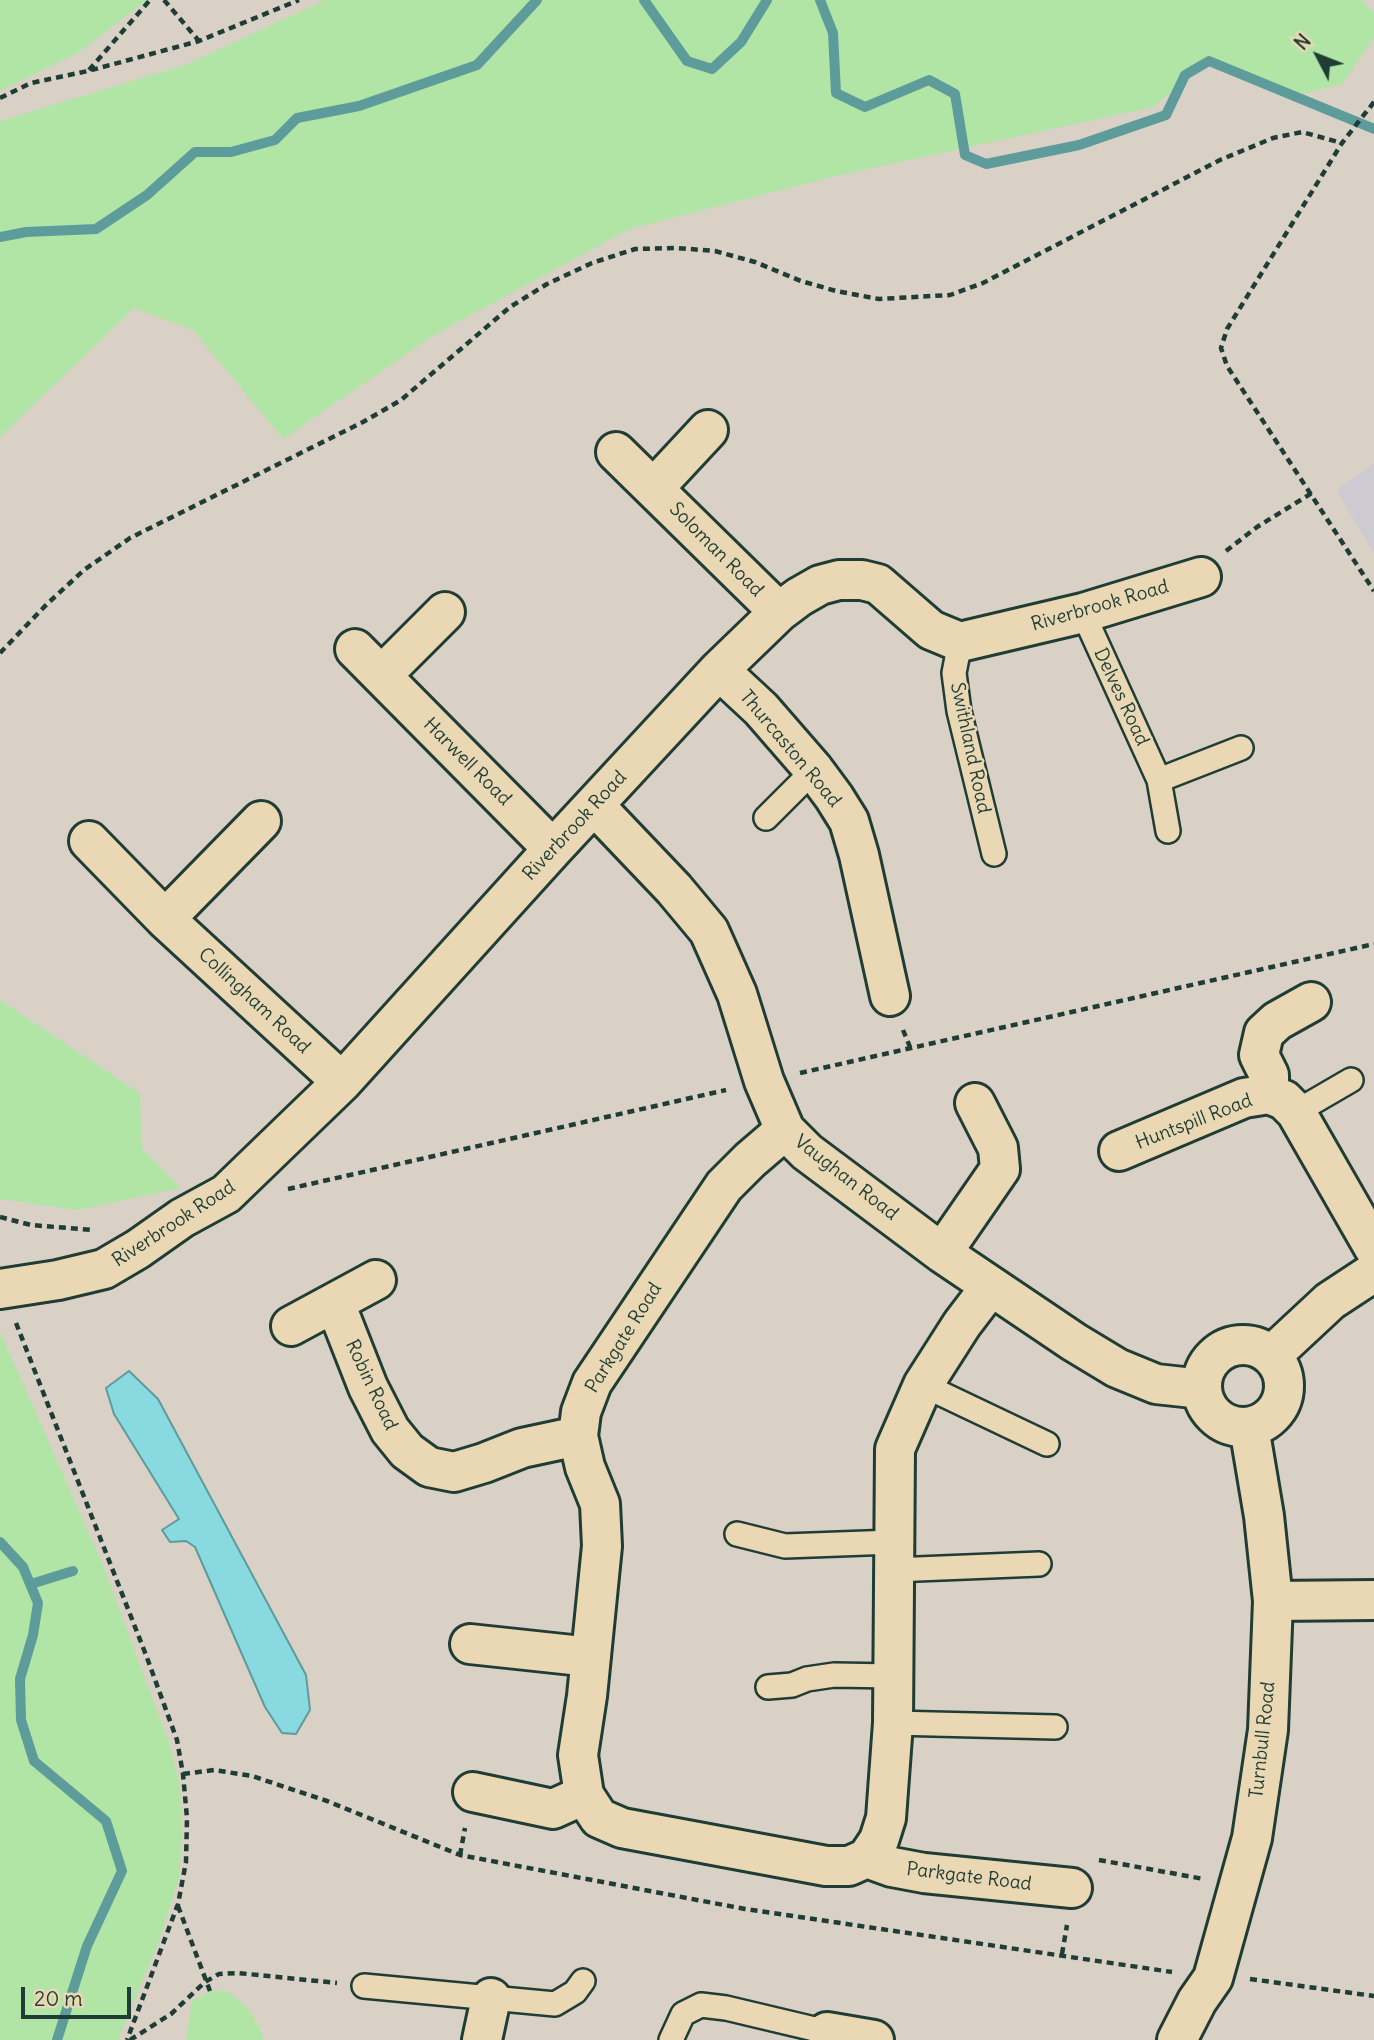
<!DOCTYPE html>
<style>
body{margin:0}
#map{position:relative;width:1374px;height:2040px;overflow:hidden;background:#d9d0c6;font-family:Delius,sans-serif}
canvas{display:block}
.north{position:absolute;left:1283px;top:21px;width:70px;height:70px;-webkit-text-stroke:5px #ead8b5;paint-order:stroke;rotate:312deg;font-size:19px;font-weight:700;line-height:28px;text-align:center;color:#1f3d34}
.north::after{content:'';display:block;margin:auto;width:24px;height:32px;background:#1f3d34;clip-path:polygon(50% 0,100% 100%,50% 72%,0 100%)}
.scale{position:absolute;left:21px;top:1987px;width:110px;height:32px;box-sizing:border-box;border:4px solid #1f3d34;border-top:0;padding-left:9px;font-size:21px;line-height:24px;white-space:nowrap;color:#1f3d34;-webkit-text-stroke:5px #ead8b5;paint-order:stroke}
</style>
<div id="map">
<canvas width="1374" height="2040"></canvas>
<div class="north">N</div>
<div class="scale">20 m</div>
</div>
<script>
const context = document.querySelector('canvas').getContext('2d');
context.lineJoin = 'round';
function fillPath(path, color) { context.fillStyle = color; context.fill(path, 'evenodd'); }
const poly = rows => new Path2D(rows.map(r => 'M' + r).join(''));
function stroke(path, color, width, dash) { context.strokeStyle = color; context.lineWidth = width; context.lineCap = dash ? 'butt' : 'round'; context.setLineDash(dash || []); context.stroke(path); }
function write(font, color, halo, rows, align = 'center') {
  context.font = font + ' Delius,sans-serif'; context.lineWidth = 5; context.setLineDash([]); context.textBaseline = 'middle'; context.strokeStyle = halo; context.fillStyle = color; for (const [text, x, y, turn = 0] of rows) {
    context.save(); context.translate(x, y); context.rotate((+turn || 0) * Math.PI / 180); context.textAlign = isNaN(turn) ? turn : align; if (halo) context.strokeText(text, 0, 0); context.fillText(text, 0, 0); context.restore();
  }
}
fillPath(poly([
 [1374,464,1374,553,1336,490]
]), '#cdcad2');
fillPath(poly([
 [0,0,147,0,79,52,0,91],
 [325,0,1362,0,1374,13,1374,37,1342,84,1295,96,1209,61,1153,107,840,175,629,229,434,335,283,439,193,330,134,308,0,437,0,121,188,64],
 [0,1000,140,1093,142,1148,181,1188,77,1210,0,1199],
 [0,1332,102,1563,170,1746,180,1785,182,1835,179,1878,159,1941,118,2040,0,2040],
 [210,1991,227,1991,250,2010,265,2040,186,2040,192,2001]
]), '#b0e5a6');
const water = poly([
 [129,1371,158,1399,306,1675,310,1710,296,1734,282,1733,265,1707,195,1547,186,1541,170,1542,162,1530,179,1519,114,1414,106,1388,129,1371]
]);
fillPath(water, '#88d9e0');
stroke(water, '#5e9b9b', 2);
stroke(poly([
 [644,0,687,61,712,69,741,42,767,0],
 [820,0,833,33,836,93,865,107,929,80,955,94,965,155,986,164,1079,145,1166,115,1185,75,1209,61,1374,129],
 [0,237,26,232,96,229,147,195,195,152,231,152,275,140,297,118,359,106,477,65,537,0],
 [0,1542,23,1567,38,1603,33,1635,20,1679,21,1720,34,1761,106,1821,122,1871,87,1946,57,2040],
 [31,1584,73,1571]
]), '#5e9b9b', 10);
const lane = poly([
 [1083,613,1159,780,1168,831],
 [960,642,954,673,959,711,994,854],
 [1159,780,1241,748],
 [766,818,814,770],
 [1296,1112,1351,1080],
 [923,1385,1047,1444],
 [737,1534,785,1546,893,1542],
 [893,1570,1039,1564],
 [768,1687,792,1685,807,1679,834,1675,893,1676],
 [893,1723,1055,1727],
 [364,1986,555,2004,575,1992,583,1981],
 [671,2040,683,2014,701,2005,726,2008,827,2032]
]);
const street = poly([
 [616,452,779,612],
 [654,488,708,430],
 [355,649,553,849],
 [719,670,761,709,814,770,834,797,849,821,859,855,890,996],
 [382,675,445,612],
 [594,805,674,889,709,931,737,994,764,1081,785,1130,807,1152,942,1253,1074,1342,1117,1368,1156,1384,1202,1389],
 [89,841,165,919,342,1082],
 [165,919,261,821],
 [1269,1094,1269,1075,1259,1055,1264,1033,1277,1021,1311,1002],
 [785,1130,750,1160,724,1186,592,1383,581,1412,578,1436,585,1467,600,1504,602,1546,587,1696,578,1755,584,1795,599,1818,622,1828,826,1866,849,1866,867,1858,879,1840,886,1818,893,1723,895,1449,923,1385,962,1324,991,1286],
 [1119,1151,1244,1098,1269,1094,1284,1100,1296,1112,1374,1248],
 [942,1253,1000,1169,998,1148,975,1103],
 [0,1289,58,1280,104,1269,138,1249,182,1218,226,1194,342,1082,553,849,719,670,779,612,799,597,820,585,839,580,862,580,878,584,931,630,960,642,1083,613,1201,577],
 [335,1303,368,1387,390,1430,407,1451,429,1467,454,1472,484,1463,522,1448,578,1436],
 [291,1326,376,1280],
 [1273,1601,1374,1600],
 [470,1644,591,1657],
 [473,1792,553,1809,584,1795],
 [867,1858,892,1867,924,1873,1072,1888],
 [827,2032,874,2040],
 [482,2040,491,1998]
]);
const secondary = poly([
 '1202 1386a41 41 0 1 1 82 0a41 41 0 1 1-82 0Z',
 [1271,1356,1330,1301,1374,1272],
 [1177,2040,1197,2001,1213,1978,1252,1838,1268,1730,1273,1601,1264,1516,1249,1427]
]);
stroke(lane, '#1f3d34', 28);
stroke(street, '#1f3d34', 44);
stroke(secondary, '#1f3d34', 44);
stroke(poly([
 [164,0,199,41],
 [89,70,150,0],
 [0,98,31,83,88,71,199,41,299,0],
 [1374,102,1342,143,1227,329,1221,348,1227,366,1374,591],
 [1226,551,1257,527,1312,493],
 [0,653,47,604,84,570,130,538,363,422,401,400,510,307,547,284,592,263,635,249,677,248,715,251,755,262,801,281,836,291,879,299,950,295,983,283,1220,160,1273,138,1302,132,1342,143],
 [903,1030,910,1047],
 [800,1073,1374,944],
 [288,1189,726,1090],
 [0,1217,31,1225,92,1230],
 [16,1323,146,1655,177,1740,183,1774,187,1818,186,1862,178,1904,127,2040],
 [183,1774,214,1770,252,1776,327,1801,460,1855,745,1909,1172,1972],
 [460,1855,465,1828],
 [1099,1860,1204,1879],
 [178,1906,210,1991],
 [1062,1954,1067,1925],
 [1250,1979,1374,1996],
 [130,2040,171,2014,205,1982,219,1974,238,1973,337,1983]
]), '#1f3d34', 4.5, [7, 5]);
stroke(lane, '#ead8b5', 23);
stroke(street, '#ead8b5', 38);
stroke(secondary, '#ead8b5', 38);
write('19px', '#1f3d34', '#ead8b5', [
 ["Soloman Road",716,550,45],
 ["Riverbrook Road",1100,606,-16],
 ["Delves Road",1121,697,65],
 ["Swithland Road",970,748,78],
 ["Thurcaston Road",790,749,50],
 ["Harwell Road",467,762,45],
 ["Riverbrook Road",575,826,-47],
 ["Collingham Road",254,1001,43],
 ["Huntspill Road",1194,1122,-21],
 ["Vaughan Road",846,1178,38],
 ["Riverbrook Road",174,1224,-33],
 ["Parkgate Road",624,1338,-58],
 ["Robin Road",371,1385,65],
 ["Turnbull Road",1263,1740,-84],
 ["Parkgate Road",969,1877,7]
]);
</script>
